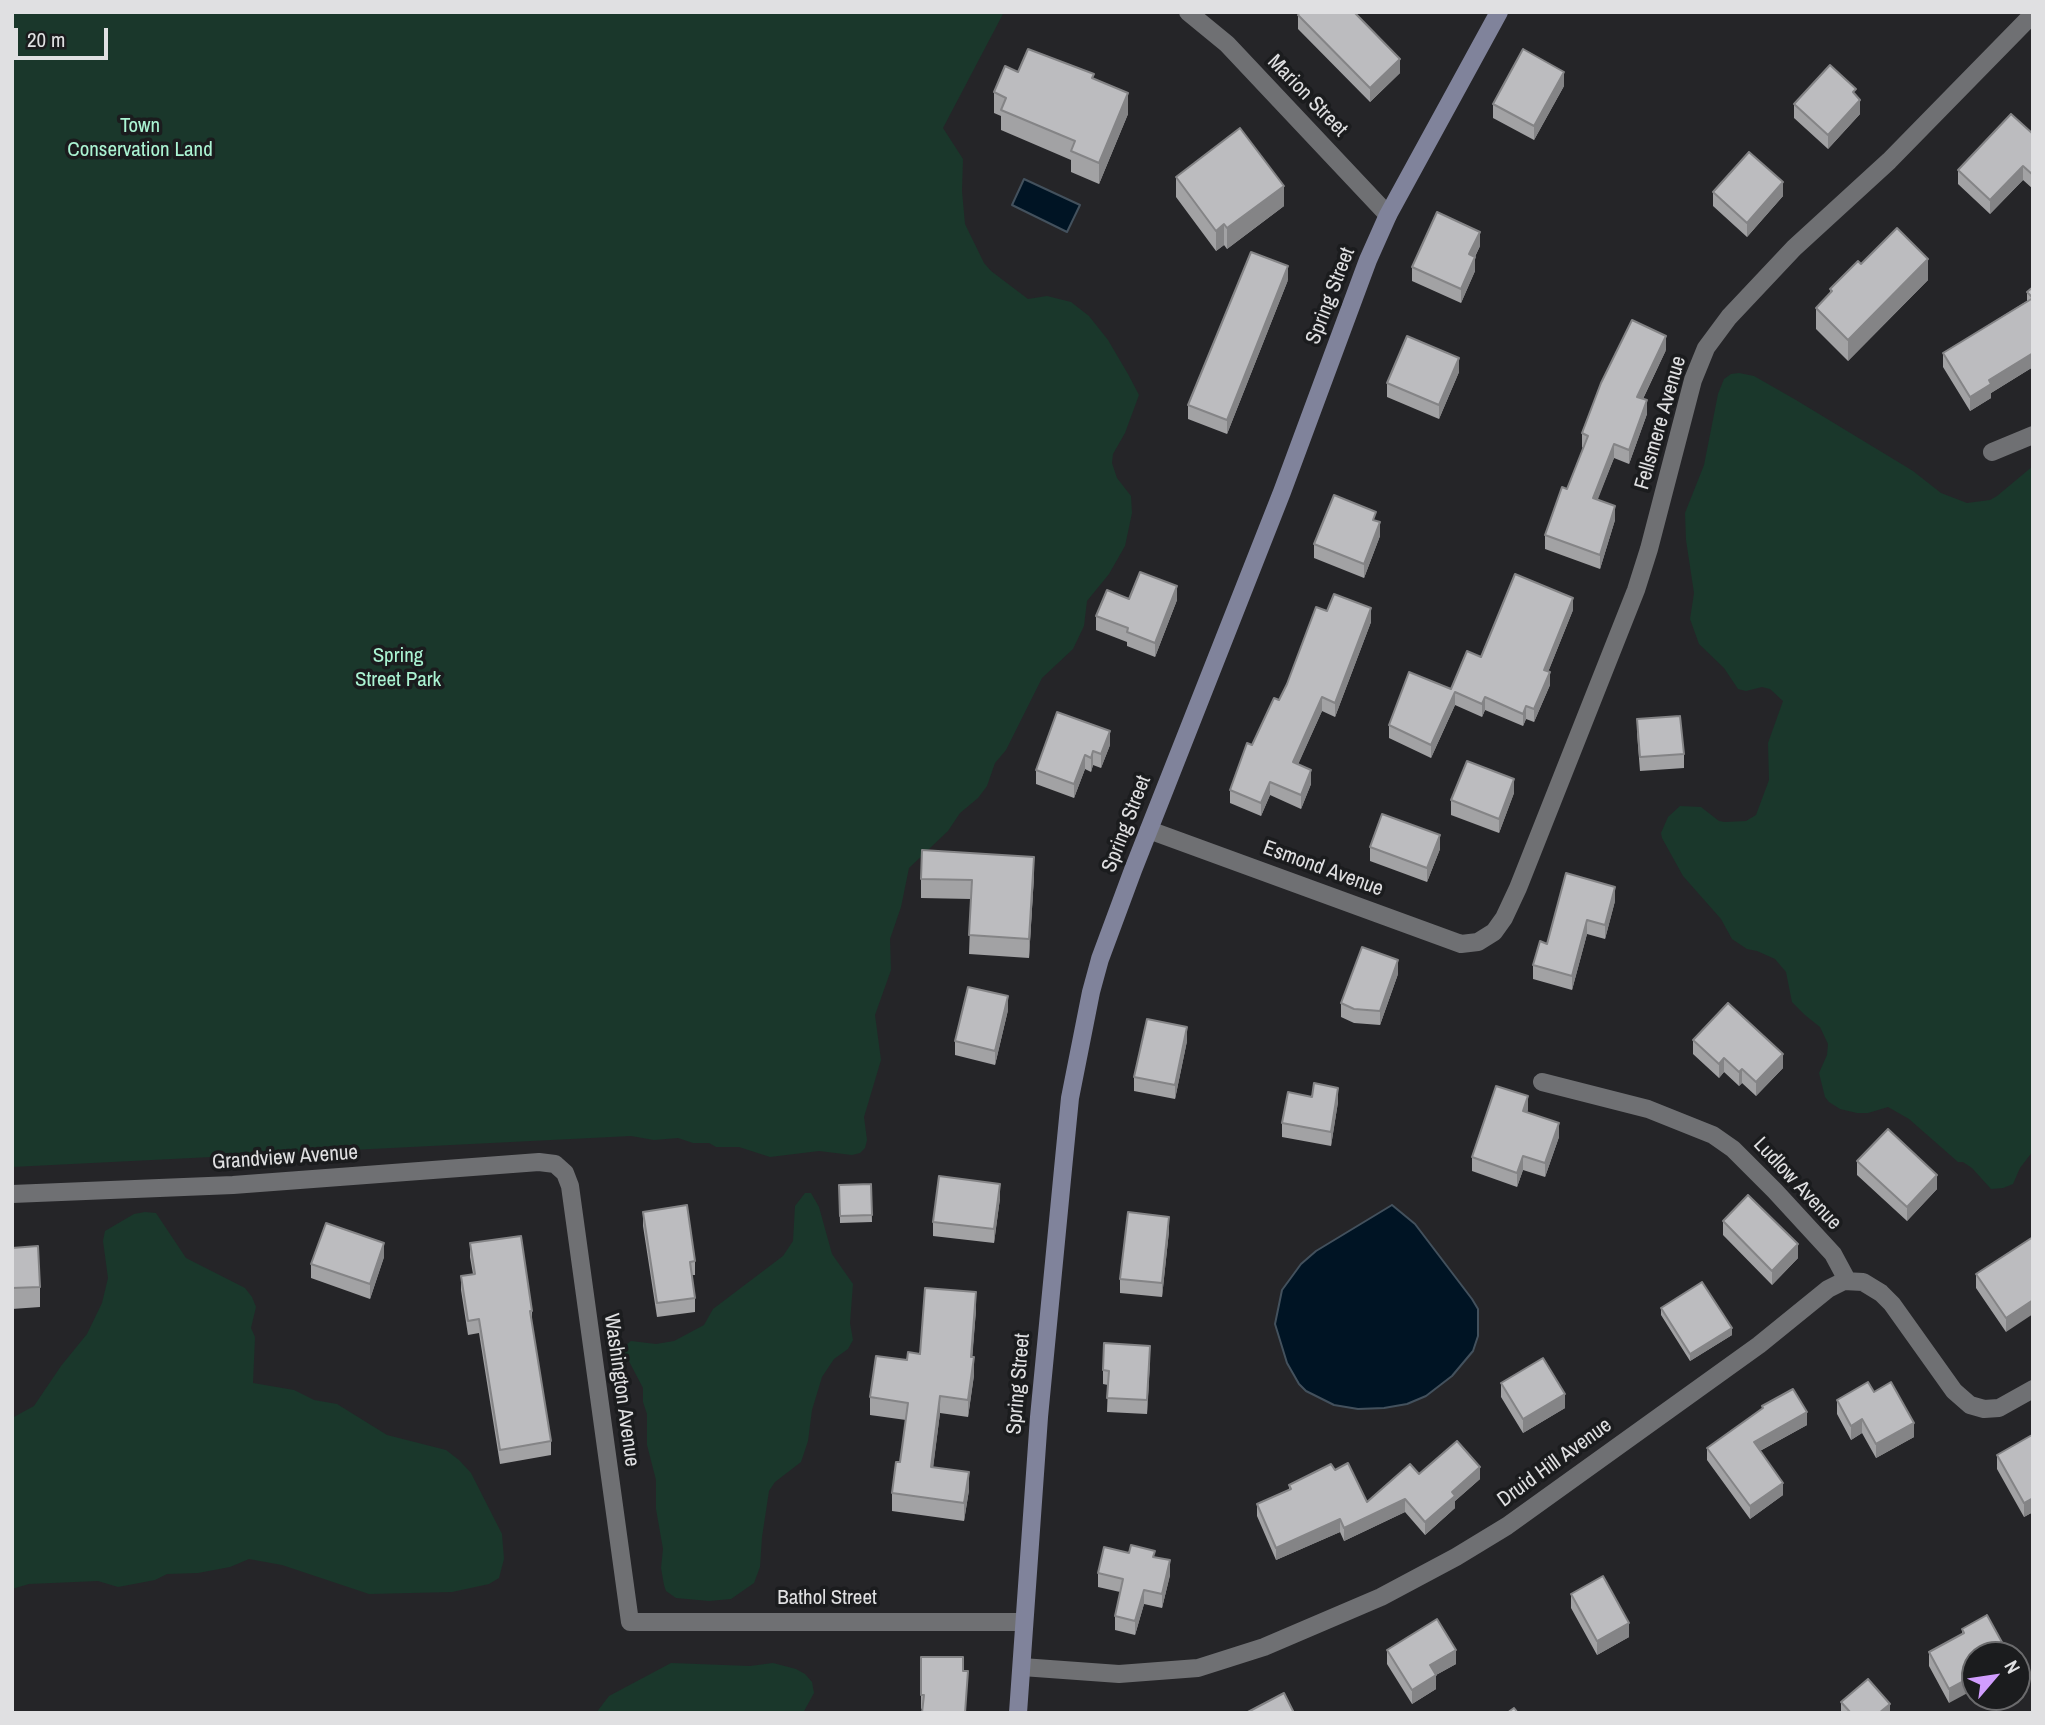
<!DOCTYPE html>
<style>
body{margin:0}
#map{position:relative;width:2045px;height:1725px;overflow:hidden;background:#252528;font-family:"Archivo Narrow",sans-serif}
canvas{display:block}
.frame{position:absolute;inset:0;border:14px solid #e0e0e2;pointer-events:none}
.north{position:absolute;left:1961px;top:1641px;width:70px;height:70px;box-sizing:border-box;background:#1b1c1e;border:2px solid #6a6a6c;border-radius:50%;rotate:61deg;font-size:19px;font-weight:700;line-height:28px;text-align:center;color:#e0e0e2}
.north::after{content:'';display:block;margin:auto;width:24px;height:32px;background:#d19dfe;clip-path:polygon(50% 0,100% 100%,50% 72%,0 100%)}
.scale{position:absolute;left:14px;top:28px;width:94px;height:32px;box-sizing:border-box;border:4px solid #e0e0e2;border-top:0;padding-left:9px;font-size:21px;line-height:24px;white-space:nowrap;color:#e0e0e2;-webkit-text-stroke:5px #1b1c1e;paint-order:stroke}
</style>
<div id="map">
<canvas width="2045" height="1725"></canvas>
<div class="frame"></div>
<div class="north">N</div>
<div class="scale">20 m</div>
</div>
<script>
const context = document.querySelector('canvas').getContext('2d');
context.lineJoin = 'round';
function fillPath(path, color) { context.fillStyle = color; context.fill(path, 'evenodd'); }
const poly = rows => new Path2D(rows.map(r => 'M' + r).join(''));
function stroke(path, color, width, dash) { context.strokeStyle = color; context.lineWidth = width; context.lineCap = dash ? 'butt' : 'round'; context.setLineDash(dash || []); context.stroke(path); }
function write(font, color, halo, rows, align = 'center') {
  context.font = font + ' "Archivo Narrow",sans-serif'; context.lineWidth = 7; context.setLineDash([]); context.textBaseline = 'middle'; context.strokeStyle = halo; context.fillStyle = color; for (const [text, x, y, turn = 0] of rows) {
    context.save(); context.translate(x, y); context.rotate((+turn || 0) * Math.PI / 180); context.textAlign = isNaN(turn) ? turn : align; if (halo) context.strokeText(text, 0, 0); context.fillText(text, 0, 0); context.restore();
  }
}
fillPath(poly([
 [12,12,1004,12,943,128,963,159,962,191,965,224,984,263,991,271,1028,299,1047,296,1071,302,1089,316,1108,340,1128,374,1139,395,1125,433,1113,454,1112,463,1117,478,1131,496,1132,513,1125,546,1109,574,1087,601,1084,626,1073,649,1042,678,1006,750,995,763,987,786,978,798,960,813,948,831,909,868,901,907,890,939,891,970,875,1015,881,1060,864,1117,867,1140,865,1148,860,1153,852,1155,819,1151,770,1157,739,1147,716,1147,709,1143,693,1143,678,1138,654,1140,631,1136,12,1167],
 [1739,373,1754,376,1796,400,1913,471,1941,493,1967,503,1990,500,1997,496,2033,466,2033,1151,2020,1168,2013,1184,2003,1188,1991,1189,1972,1168,1963,1162,1958,1162,1909,1119,1888,1107,1868,1113,1857,1113,1840,1109,1829,1102,1825,1097,1819,1073,1827,1055,1828,1044,1820,1027,1805,1015,1792,1002,1786,972,1775,959,1757,951,1747,949,1732,939,1721,919,1683,876,1662,838,1661,833,1668,817,1680,806,1701,807,1719,821,1725,822,1746,821,1756,815,1769,780,1768,743,1783,701,1770,689,1762,687,1746,691,1738,689,1724,668,1699,644,1690,619,1694,593,1686,540,1685,513,1704,465,1718,394,1724,379,1731,374],
 [805,1193,811,1193,819,1207,832,1254,853,1284,850,1323,853,1340,848,1349,834,1359,822,1377,812,1410,808,1441,801,1462,775,1482,769,1491,762,1537,760,1567,754,1583,731,1599,709,1601,676,1598,666,1591,664,1585,661,1568,663,1549,656,1509,656,1480,647,1445,647,1414,643,1402,643,1388,622,1348,631,1341,656,1344,674,1341,704,1325,713,1309,783,1256,793,1241,795,1206],
 [145,1212,156,1213,186,1258,245,1288,252,1297,256,1307,251,1328,255,1337,253,1383,294,1390,314,1400,337,1404,387,1435,446,1450,459,1460,471,1473,502,1534,504,1559,499,1578,489,1584,452,1592,369,1594,282,1565,249,1559,230,1567,198,1573,167,1574,155,1580,118,1587,98,1581,29,1584,12,1589,12,1418,34,1406,61,1366,87,1334,102,1303,108,1278,103,1241,105,1231,134,1214],
 [671,1663,750,1666,773,1663,796,1669,805,1674,812,1682,814,1693,803,1713,596,1713,609,1696]
]), '#1a372b');
const water = poly([
 [1024,179,1080,205,1067,232,1012,205,1024,179],
 [1392,1205,1415,1224,1472,1299,1478,1309,1478,1336,1473,1351,1452,1376,1426,1396,1407,1404,1384,1408,1358,1409,1334,1405,1306,1391,1299,1384,1287,1363,1275,1324,1282,1290,1301,1264,1316,1251,1392,1205]
]);
fillPath(water, '#001424');
stroke(water, '#43515d', 2);
stroke(poly([
 [1188,12,1227,44,1388,215],
 [1992,452,2033,435],
 [1149,830,1461,944,1478,942,1494,932,1504,918,1518,888,1636,590,1649,549,1693,380,1706,348,1729,317,1794,248,1889,161,2033,14],
 [1542,1082,1648,1109,1713,1135,1733,1149,1775,1191,1833,1254,1847,1280],
 [12,1194,233,1185,539,1162,555,1164,565,1173,570,1186,630,1622,1023,1622],
 [1022,1667,1119,1674,1198,1668,1264,1647,1381,1597,1456,1557,1507,1526,1759,1345,1828,1289,1844,1281,1863,1282,1881,1293,1892,1304,1954,1391,1970,1405,1984,1409,1999,1408,2033,1389]
]), '#6f7073', 18);
stroke(poly([
 [1018,1713,1039,1417,1063,1169,1070,1098,1091,992,1100,959,1133,870,1282,492,1368,260,1388,215,1499,12]
]), '#80839b', 18);
fillPath(poly([
 [1298,15,1400,73,1370,102,1298,29],
 [1018,72,1094,78,1128,114,1099,184,1071,172,1071,160,1001,130,1001,116,994,113,994,92],
 [1564,86,1534,140,1493,118,1493,104],
 [1856,96,1860,114,1828,149,1794,118,1794,104],
 [2033,134,2033,189,2023,180,1990,214,1958,184,1958,170],
 [1176,177,1284,206,1227,249,1224,245,1216,251,1176,197],
 [1713,192,1783,196,1747,237,1713,206],
 [1480,246,1475,257,1475,271,1461,303,1412,281,1412,267],
 [1861,264,1928,280,1848,361,1816,329,1816,308,1830,293,1830,289],
 [1288,280,1227,434,1188,419,1188,405],
 [2033,287,2033,367,1991,393,1991,398,1970,411,1943,367,1943,353,2027,301,2027,292],
 [1666,350,1643,399,1647,414,1629,464,1614,458,1597,500,1615,520,1600,569,1545,549,1545,535,1567,489,1583,448,1582,447,1582,433],
 [1459,372,1439,419,1387,397,1387,383],
 [1376,521,1380,536,1364,578,1314,558,1314,544],
 [1177,600,1155,657,1127,646,1127,642,1096,630,1096,616],
 [1573,610,1548,672,1550,685,1534,722,1526,719,1523,726,1485,710,1482,717,1455,705,1431,758,1389,738,1389,725,1451,689,1481,657],
 [1327,611,1371,622,1335,717,1322,711,1298,764,1311,784,1301,809,1270,795,1261,816,1230,803,1230,790,1252,745,1279,700],
 [1637,719,1684,754,1684,768,1640,771,1637,733],
 [1110,745,1101,768,1093,765,1091,772,1085,769,1074,798,1036,784,1036,770],
 [1514,793,1499,833,1451,815,1451,800],
 [1370,847,1440,849,1427,882,1370,861],
 [1034,876,1029,958,969,954,971,899,921,898,921,879],
 [1615,901,1605,939,1587,934,1572,990,1533,979,1533,965,1547,944],
 [1398,974,1380,1025,1354,1023,1341,1017,1341,1003],
 [1008,1010,995,1065,955,1055,955,1041],
 [1693,1040,1783,1068,1756,1096,1742,1083,1739,1086,1724,1072,1719,1078,1693,1054],
 [1187,1041,1175,1099,1134,1091,1134,1077],
 [1312,1097,1338,1102,1331,1146,1282,1137,1282,1123],
 [1528,1110,1527,1112,1559,1137,1545,1177,1523,1170,1517,1187,1472,1171,1472,1157],
 [1857,1161,1937,1189,1907,1221,1857,1175],
 [871,1184,872,1222,840,1223,839,1185],
 [1000,1198,994,1243,933,1236,933,1222],
 [643,1212,695,1261,695,1275,692,1275,695,1298,695,1312,657,1317,643,1226],
 [1723,1221,1798,1258,1772,1285,1723,1235],
 [1169,1231,1162,1297,1120,1293,1120,1279],
 [2033,1237,2006,1332,1976,1288,1976,1274],
 [470,1243,532,1311,532,1325,551,1441,551,1455,500,1464,479,1333,468,1335,461,1290,461,1276,473,1274,470,1257],
 [12,1248,40,1287,40,1307,12,1309],
 [384,1257,370,1299,311,1278,311,1264],
 [1661,1308,1732,1335,1690,1361,1661,1315],
 [976,1310,972,1357,974,1375,968,1417,940,1413,933,1467,969,1490,964,1521,892,1511,892,1493,900,1462,906,1420,870,1415,870,1397,907,1360,920,1354],
 [1150,1360,1147,1414,1107,1412,1108,1385,1103,1384,1103,1370],
 [1501,1383,1565,1408,1523,1433,1501,1397],
 [1874,1392,1914,1437,1876,1458,1862,1433,1851,1440,1837,1414,1837,1400],
 [1762,1406,1807,1425,1760,1451,1783,1495,1750,1519,1707,1460,1707,1448,1762,1409],
 [2033,1437,2033,1512,2024,1517,1997,1469,1997,1455],
 [1335,1470,1367,1502,1419,1474,1480,1479,1455,1501,1455,1508,1425,1535,1405,1512,1344,1541,1340,1532,1276,1560,1257,1516,1257,1504,1289,1490,1289,1485],
 [1129,1553,1155,1557,1170,1575,1162,1608,1144,1604,1135,1635,1115,1630,1115,1616,1120,1592,1098,1587,1098,1573],
 [1571,1594,1629,1637,1597,1655,1571,1608],
 [1987,1615,1949,1703,1929,1666,1929,1652,1962,1634,1962,1629],
 [1387,1650,1456,1664,1436,1675,1436,1689,1412,1704,1387,1664],
 [921,1657,963,1671,968,1685,921,1709],
 [1841,1702,1890,1713,1841,1713]
]), '#a2a2a4');
fillPath(poly([
 [1400,59,1400,73,1370,102,1370,88],
 [1564,72,1564,86,1534,140,1534,126],
 [1128,93,1128,114,1099,184,1099,163],
 [1860,100,1860,114,1828,149,1828,135],
 [2023,166,2023,180,1990,214,1990,200],
 [1783,182,1783,196,1747,237,1747,223],
 [1284,186,1284,206,1227,249,1227,228],
 [1224,224,1224,245,1216,251,1216,231],
 [1480,232,1480,246,1469,268,1469,254],
 [1475,257,1475,271,1461,303,1461,289],
 [1928,259,1928,280,1848,361,1848,340],
 [1288,266,1288,280,1227,434,1227,420],
 [1666,336,1666,350,1637,411,1637,397],
 [2033,353,2033,367,1991,393,1991,398,1970,411,1970,397,1989,380],
 [1459,358,1459,372,1439,419,1439,405],
 [1647,400,1647,414,1629,464,1629,450],
 [1614,444,1614,458,1593,512,1593,498],
 [1615,506,1615,520,1600,569,1600,555],
 [1380,522,1380,536,1364,578,1364,564],
 [1177,586,1177,600,1155,657,1155,643],
 [1573,598,1573,610,1544,682,1544,670],
 [1371,608,1371,622,1335,717,1335,703],
 [1550,672,1550,685,1534,722,1534,709],
 [1455,692,1455,705,1431,758,1431,745],
 [1322,697,1322,711,1293,776,1293,762],
 [1485,697,1485,710,1482,717,1482,704],
 [1526,706,1526,719,1523,726,1523,714],
 [1110,731,1110,745,1101,768,1101,754],
 [1093,751,1093,765,1091,772,1091,758],
 [1085,755,1085,769,1074,798,1074,784],
 [1311,770,1311,784,1301,809,1301,795],
 [1514,779,1514,793,1499,833,1499,819],
 [1270,782,1270,795,1261,816,1261,803],
 [1440,835,1440,849,1427,882,1427,868],
 [1034,857,1034,876,1029,958,1029,939],
 [1615,887,1615,901,1605,939,1605,925],
 [1587,920,1587,934,1572,990,1572,976],
 [1398,960,1398,974,1380,1025,1380,1011],
 [1008,996,1008,1010,995,1065,995,1051],
 [1187,1027,1187,1041,1175,1099,1175,1085],
 [1783,1054,1783,1068,1756,1096,1756,1082],
 [1724,1058,1724,1072,1719,1078,1719,1064],
 [1742,1069,1742,1083,1739,1086,1739,1072],
 [1338,1088,1338,1102,1331,1146,1331,1132],
 [1528,1096,1528,1110,1523,1125,1523,1111],
 [1559,1123,1559,1137,1545,1177,1545,1163],
 [1523,1156,1523,1170,1517,1187,1517,1173],
 [1937,1175,1937,1189,1907,1221,1907,1207],
 [1000,1184,1000,1198,994,1243,994,1229],
 [1169,1217,1169,1231,1162,1297,1162,1283],
 [384,1243,384,1257,370,1299,370,1284],
 [1798,1244,1798,1258,1772,1285,1772,1271],
 [976,1292,976,1310,971,1375,971,1357],
 [2033,1300,2033,1314,2006,1332,2006,1318],
 [1732,1328,1732,1335,1690,1361,1690,1354],
 [1150,1346,1150,1360,1147,1414,1147,1400],
 [974,1357,974,1375,968,1417,968,1400],
 [1565,1394,1565,1408,1523,1433,1523,1419],
 [940,1396,940,1413,931,1485,931,1467],
 [1807,1412,1807,1425,1754,1454,1754,1442],
 [1862,1419,1862,1433,1851,1440,1851,1426],
 [1914,1423,1914,1437,1876,1458,1876,1444],
 [1480,1467,1480,1479,1455,1501,1455,1508,1425,1535,1425,1522,1452,1492],
 [969,1472,969,1490,964,1521,964,1503],
 [1783,1483,1783,1495,1750,1519,1750,1506],
 [2033,1498,2033,1512,2024,1517,2024,1503],
 [1405,1499,1405,1512,1344,1541,1344,1528],
 [1340,1519,1340,1532,1276,1560,1276,1548],
 [1170,1560,1170,1575,1162,1608,1162,1594],
 [1144,1590,1144,1604,1135,1635,1135,1621],
 [1629,1623,1629,1637,1597,1655,1597,1641],
 [1456,1650,1456,1664,1436,1675,1436,1689,1412,1704,1412,1690,1430,1665],
 [1975,1675,1975,1689,1949,1703,1949,1689],
 [1890,1704,1890,1713,1879,1713]
]), '#848486');
const building = poly([
 [1300,12,1354,12,1400,59,1370,88,1298,15,1300,12],
 [1028,49,1094,74,1092,78,1128,93,1099,163,1071,151,1075,141,1001,110,1006,98,994,92,1005,66,1018,72,1028,49],
 [1523,49,1564,72,1534,126,1493,104,1523,49],
 [1830,65,1856,89,1853,92,1860,100,1828,135,1794,104,1830,65],
 [2011,114,2033,134,2033,175,2023,166,1990,200,1958,170,2011,114],
 [1240,128,1284,186,1227,228,1224,224,1216,231,1176,177,1240,128],
 [1749,152,1783,182,1747,223,1713,192,1749,152],
 [1437,212,1480,232,1469,254,1475,257,1461,289,1412,267,1437,212],
 [1897,228,1928,259,1848,340,1816,308,1832,291,1830,289,1858,261,1861,264,1897,228],
 [1251,252,1288,266,1227,420,1188,405,1251,252],
 [2033,287,2033,353,1989,380,1991,384,1970,397,1943,353,2033,298,2027,292,2033,287],
 [1632,320,1666,336,1637,397,1647,400,1629,450,1614,444,1593,498,1615,506,1600,555,1545,535,1562,487,1567,489,1588,436,1582,433,1601,383,1632,320],
 [1407,336,1459,358,1439,405,1387,383,1407,336],
 [1334,495,1376,512,1373,520,1380,522,1364,564,1314,544,1334,495],
 [1140,572,1177,586,1155,643,1127,632,1128,628,1096,616,1107,590,1129,599,1140,572],
 [1515,574,1573,598,1544,670,1550,672,1534,709,1526,706,1523,714,1485,697,1482,704,1455,692,1431,745,1389,725,1409,672,1451,689,1467,651,1481,657,1515,574],
 [1334,594,1371,608,1335,703,1322,697,1293,762,1311,770,1301,795,1270,782,1261,803,1230,790,1247,743,1252,745,1274,698,1279,700,1287,684,1316,607,1327,611,1334,594],
 [1057,712,1110,731,1101,754,1093,751,1091,758,1085,755,1074,784,1036,770,1057,712],
 [1680,716,1684,754,1640,757,1637,719,1680,716],
 [1467,761,1514,779,1499,819,1451,800,1467,761],
 [1382,814,1440,835,1427,868,1370,847,1382,814],
 [922,850,1034,857,1029,939,969,935,972,880,921,879,922,850],
 [1566,873,1615,887,1605,925,1587,920,1572,976,1533,965,1540,941,1547,944,1566,873],
 [1362,947,1398,960,1380,1011,1354,1009,1341,1003,1362,947],
 [968,987,1008,996,995,1051,955,1041,968,987],
 [1728,1003,1783,1054,1756,1082,1742,1069,1739,1072,1724,1058,1719,1064,1693,1040,1728,1003],
 [1147,1019,1187,1027,1175,1085,1134,1077,1147,1019],
 [1314,1083,1338,1088,1331,1132,1282,1123,1288,1092,1312,1097,1314,1083],
 [1496,1086,1528,1096,1523,1111,1559,1123,1545,1163,1523,1156,1517,1173,1472,1157,1496,1086],
 [1888,1129,1937,1175,1907,1207,1857,1161,1888,1129],
 [939,1176,1000,1184,994,1229,933,1222,939,1176],
 [871,1184,872,1215,840,1216,839,1185,871,1184],
 [1748,1195,1798,1244,1772,1271,1723,1221,1748,1195],
 [687,1205,695,1261,690,1262,695,1298,657,1303,643,1212,687,1205],
 [1128,1212,1169,1217,1162,1283,1120,1279,1128,1212],
 [326,1223,384,1243,370,1284,311,1264,326,1223],
 [521,1236,532,1311,530,1311,551,1441,500,1450,479,1319,468,1321,461,1276,475,1274,470,1243,521,1236],
 [2033,1237,2033,1300,2006,1318,1976,1274,2033,1237],
 [38,1246,40,1287,12,1288,12,1248,38,1246],
 [1702,1282,1732,1328,1690,1354,1661,1308,1702,1282],
 [925,1288,976,1292,971,1357,974,1357,968,1400,940,1396,931,1467,969,1472,964,1503,892,1493,896,1462,900,1462,908,1403,870,1397,876,1356,907,1360,908,1352,920,1354,925,1288],
 [1104,1343,1150,1346,1147,1400,1107,1398,1109,1371,1103,1370,1104,1343],
 [1543,1358,1565,1394,1523,1419,1501,1383,1543,1358],
 [1868,1382,1874,1392,1891,1382,1914,1423,1876,1444,1862,1419,1851,1426,1837,1400,1868,1382],
 [1793,1389,1807,1412,1754,1442,1783,1483,1750,1506,1707,1448,1763,1408,1762,1406,1793,1389],
 [2032,1435,2033,1437,2033,1498,2024,1503,1997,1455,2032,1435],
 [1457,1441,1480,1467,1452,1492,1455,1496,1425,1522,1405,1499,1344,1528,1340,1519,1276,1548,1257,1504,1291,1489,1289,1485,1331,1464,1335,1470,1348,1463,1367,1502,1410,1464,1419,1474,1457,1441],
 [1131,1545,1155,1551,1153,1557,1170,1560,1162,1594,1144,1590,1135,1621,1115,1616,1123,1579,1098,1573,1104,1547,1129,1553,1131,1545],
 [1603,1576,1629,1623,1597,1641,1571,1594,1603,1576],
 [1987,1615,2009,1655,1975,1655,1975,1675,1949,1689,1929,1652,1964,1633,1962,1629,1987,1615],
 [1437,1619,1456,1650,1430,1665,1436,1675,1412,1690,1387,1650,1437,1619],
 [921,1657,963,1657,963,1671,968,1671,965,1713,922,1713,924,1695,921,1695,921,1657],
 [1868,1679,1890,1704,1879,1713,1849,1713,1850,1712,1841,1702,1868,1679],
 [1284,1693,1294,1713,1246,1713,1284,1693],
 [1514,1708,1518,1713,1507,1713,1514,1708]
]);
fillPath(building, '#bcbcbf');
stroke(building, '#848486', 2);
write('21px', '#e0e0e2', '#1b1c1e', [
 ["Marion Street",1307,96,46],
 ["Spring Street",1331,296,-69],
 ["Fellsmere Avenue",1661,423,-74],
 ["Spring Street",1127,824,-69],
 ["Esmond Avenue",1323,869,20],
 ["Grandview Avenue",285,1158,-4],
 ["Ludlow Avenue",1797,1184,47],
 ["Spring Street",1019,1384,-85],
 ["Washington Avenue",621,1390,82],
 ["Druid Hill Avenue",1555,1463,-36],
 ["Bathol Street",827,1598]
]);
write('21px', '#abf4d3', '#1b1c1e', [
 ["Town",140,126],
 ["Conservation Land",140,150],
 ["Spring",398,656],
 ["Street Park",398,680]
]);
</script>
